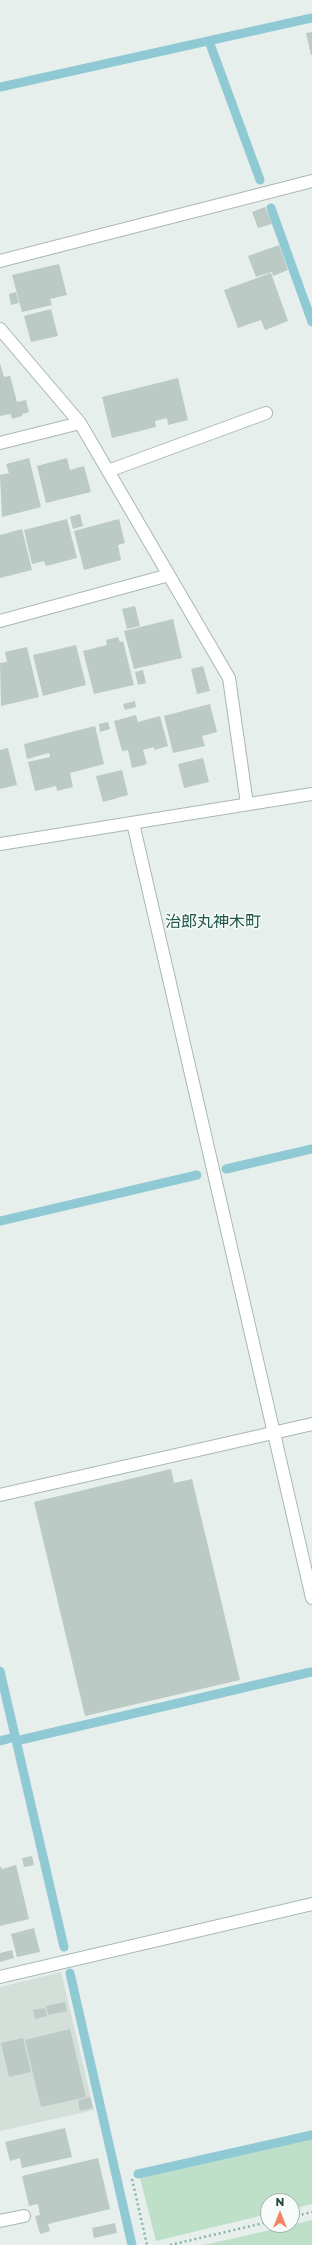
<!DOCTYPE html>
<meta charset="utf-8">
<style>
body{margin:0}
#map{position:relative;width:312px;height:2245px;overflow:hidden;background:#e6efeb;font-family:Montserrat,sans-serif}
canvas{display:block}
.north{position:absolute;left:260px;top:2193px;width:40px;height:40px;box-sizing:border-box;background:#f7fbf9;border:1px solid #a3b1ad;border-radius:50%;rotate:0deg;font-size:11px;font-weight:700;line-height:16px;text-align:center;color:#24423a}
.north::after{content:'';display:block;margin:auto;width:14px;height:18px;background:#f4845f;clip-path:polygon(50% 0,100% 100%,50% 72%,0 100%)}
</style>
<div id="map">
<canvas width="312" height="2245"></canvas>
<div class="north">N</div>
</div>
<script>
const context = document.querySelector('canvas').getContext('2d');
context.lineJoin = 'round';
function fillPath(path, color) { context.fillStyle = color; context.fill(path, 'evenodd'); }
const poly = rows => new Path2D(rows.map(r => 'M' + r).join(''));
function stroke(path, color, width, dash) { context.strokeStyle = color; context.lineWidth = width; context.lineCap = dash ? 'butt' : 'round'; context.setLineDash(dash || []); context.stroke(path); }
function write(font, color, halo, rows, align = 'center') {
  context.font = font + ' Montserrat,"Noto Sans JP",sans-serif'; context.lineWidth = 3; context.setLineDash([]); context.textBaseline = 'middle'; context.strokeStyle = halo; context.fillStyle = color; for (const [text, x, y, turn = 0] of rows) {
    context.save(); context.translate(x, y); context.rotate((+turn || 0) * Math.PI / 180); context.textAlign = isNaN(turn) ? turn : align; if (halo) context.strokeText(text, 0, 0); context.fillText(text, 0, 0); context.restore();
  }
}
fillPath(poly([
 [61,1972,94,2110,0,2131,0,1987]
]), '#d4dfda');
fillPath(poly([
 [312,2139,312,2204,292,2209,292,2201,268,2201,268,2214,156,2241,140,2178],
 [312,2220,312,2245,204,2245,292,2225]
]), '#bfe0c8');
stroke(poly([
 [209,41,260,180],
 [0,87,312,18],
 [271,208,312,322],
 [226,1169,312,1149],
 [0,1221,197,1175],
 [0,1671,64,1947],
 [0,1741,15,1737],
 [16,1741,311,1672],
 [70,1973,132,2245],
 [138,2174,312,2135]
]), '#8ec9d4', 9);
fillPath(poly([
 [312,32,312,55,311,55,306,33],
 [265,207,272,224,258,228,252,212],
 [279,245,288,270,273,276,272,272,256,277,248,256],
 [59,264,67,295,50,299,52,305,22,312,12,275],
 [271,273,288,321,265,330,261,320,238,328,224,290],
 [16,292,19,303,11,305,9,294],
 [51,309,58,336,31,342,24,316],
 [0,363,4,377,10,376,17,402,26,400,29,412,22,414,22,416,12,419,11,414,0,416],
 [178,378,188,420,168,425,167,418,155,421,156,427,112,438,102,397],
 [29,458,41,507,2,517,0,475,9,473,6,464],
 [67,458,70,470,84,466,91,492,46,503,37,466],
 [80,514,83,526,73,529,70,517],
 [67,519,77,558,46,566,44,561,32,564,24,530],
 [119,519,125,543,118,545,121,560,84,570,74,531],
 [22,529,32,570,0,578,0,535],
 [135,606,140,626,127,629,122,609],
 [173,619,182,658,134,669,124,631],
 [118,637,120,642,123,641,134,685,94,694,83,651,107,645,106,640],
 [76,645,86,685,43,696,33,655],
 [27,647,39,697,1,706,0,663,7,662,5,652],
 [203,666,210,691,197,694,191,669],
 [143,670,146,683,138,685,135,672],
 [135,701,136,707,125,710,123,704],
 [210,704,217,732,202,736,205,746,173,753,164,716],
 [136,715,138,722,160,716,168,746,154,750,154,747,143,750,147,764,132,768,128,750,122,751,114,721],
 [108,722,110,729,100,732,99,724],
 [95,726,104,764,70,773,73,787,57,791,56,786,35,791,28,762,50,757,49,753,27,759,24,744],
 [8,748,17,785,0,789,0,750],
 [203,758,209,782,184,788,178,764],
 [122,770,128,795,103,802,96,776],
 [171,1469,174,1483,192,1479,240,1680,85,1716,34,1502],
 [32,1856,34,1865,24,1867,22,1858],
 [16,1865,29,1919,0,1926,0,1866,2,1869],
 [34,1928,40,1952,17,1957,11,1934],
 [12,1950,14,1958,0,1962,0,1953],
 [65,2002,67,2011,48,2015,46,2006],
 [45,2008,47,2016,35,2019,33,2010],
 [70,2029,86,2097,41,2107,25,2040],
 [23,2038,31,2072,9,2077,1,2043],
 [90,2097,93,2108,80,2111,78,2100],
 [65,2128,72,2157,22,2168,20,2158,10,2161,5,2142],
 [98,2158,110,2209,48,2224,50,2231,40,2234,35,2216,40,2215,38,2204,29,2206,22,2176],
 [115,2223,117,2233,94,2238,92,2228]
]), '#bbcac4');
const service = poly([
 [108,471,266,413],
 [0,2221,24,2216]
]);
const minor = poly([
 [0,261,312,181],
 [0,329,80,423,229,678,247,804],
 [0,443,80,423],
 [0,621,169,575],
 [133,823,312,1598],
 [0,844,312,794],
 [0,1495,312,1424],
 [0,1977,312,1904]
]);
stroke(service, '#a8b8b2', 14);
stroke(minor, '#a8b8b2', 14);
stroke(poly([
 [132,2179,147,2245],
 [292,2217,312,2212],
 [170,2245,268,2222]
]), '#86b3a5', 2.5, [2, 3]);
stroke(service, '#fff', 12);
stroke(minor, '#fff', 12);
write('16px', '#1f5548', '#f7fbf9', [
 ["治郎丸神木町",213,922]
]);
</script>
